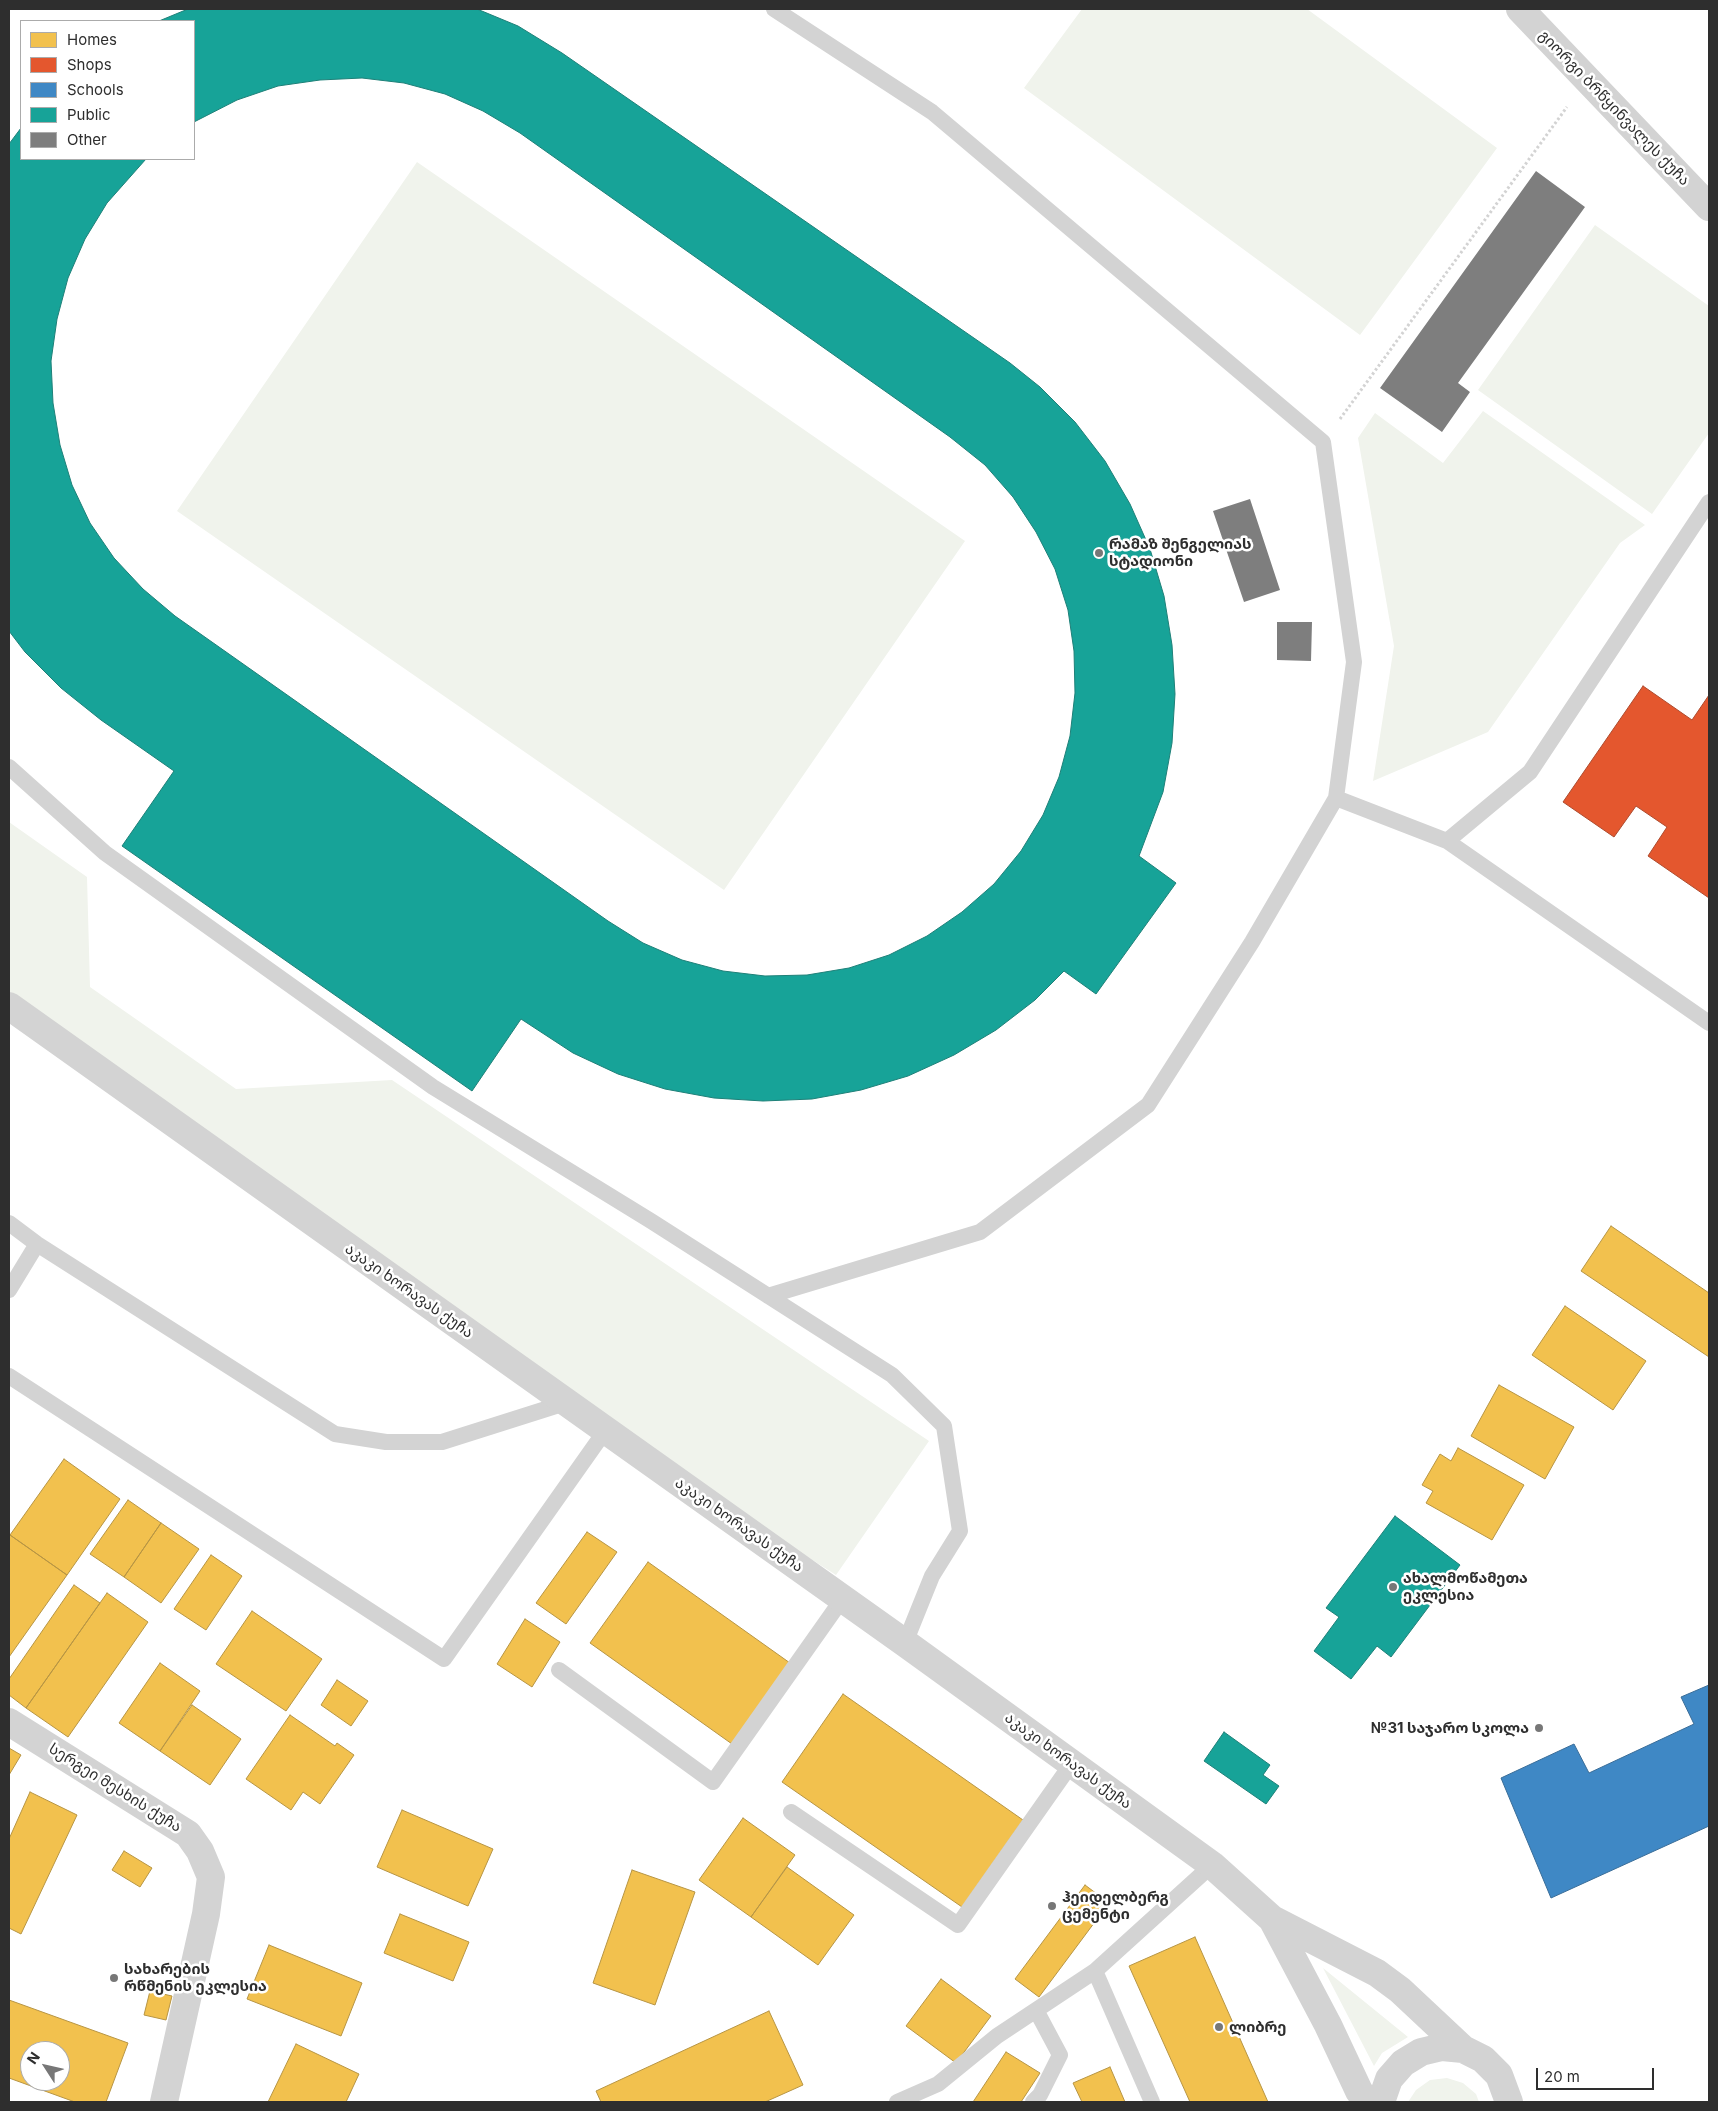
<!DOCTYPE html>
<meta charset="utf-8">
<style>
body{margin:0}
#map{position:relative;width:1718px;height:2111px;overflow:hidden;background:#fff;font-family:Inter,sans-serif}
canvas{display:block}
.frame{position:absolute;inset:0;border:10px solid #2e2e2e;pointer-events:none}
.legend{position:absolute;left:20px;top:20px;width:175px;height:140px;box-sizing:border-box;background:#fff;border:1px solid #ababab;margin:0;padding:6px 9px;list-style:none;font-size:15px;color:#2e2e2e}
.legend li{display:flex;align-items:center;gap:10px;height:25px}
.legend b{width:25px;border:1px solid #ababab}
.north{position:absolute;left:20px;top:2041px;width:50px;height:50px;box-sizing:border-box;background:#fff;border:1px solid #ababab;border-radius:50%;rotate:305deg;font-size:14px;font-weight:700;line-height:20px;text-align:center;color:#2e2e2e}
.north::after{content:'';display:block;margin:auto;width:18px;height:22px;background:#777;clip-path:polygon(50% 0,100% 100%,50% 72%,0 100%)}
.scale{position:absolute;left:1536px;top:2068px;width:118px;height:22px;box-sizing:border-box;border:2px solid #2e2e2e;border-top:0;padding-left:6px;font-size:15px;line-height:18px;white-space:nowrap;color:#2e2e2e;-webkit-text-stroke:4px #fff;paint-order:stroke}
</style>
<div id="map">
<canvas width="1718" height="2111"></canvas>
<div class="frame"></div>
<ul class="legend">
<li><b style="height:14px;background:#f2c14e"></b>Homes</li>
<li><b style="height:14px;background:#e4572e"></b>Shops</li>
<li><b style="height:14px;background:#3f88c5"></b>Schools</li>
<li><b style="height:14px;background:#17a398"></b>Public</li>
<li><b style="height:14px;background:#7e7e7e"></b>Other</li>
</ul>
<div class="north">N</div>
<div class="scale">20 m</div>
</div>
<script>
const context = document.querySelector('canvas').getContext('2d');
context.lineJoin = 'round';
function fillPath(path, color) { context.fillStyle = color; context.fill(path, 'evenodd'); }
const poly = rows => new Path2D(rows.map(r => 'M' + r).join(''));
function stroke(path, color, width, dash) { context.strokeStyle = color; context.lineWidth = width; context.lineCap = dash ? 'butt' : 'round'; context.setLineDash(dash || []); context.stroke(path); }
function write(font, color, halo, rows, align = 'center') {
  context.font = font + ' Inter,"Noto Sans Georgian",sans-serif'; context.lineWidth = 5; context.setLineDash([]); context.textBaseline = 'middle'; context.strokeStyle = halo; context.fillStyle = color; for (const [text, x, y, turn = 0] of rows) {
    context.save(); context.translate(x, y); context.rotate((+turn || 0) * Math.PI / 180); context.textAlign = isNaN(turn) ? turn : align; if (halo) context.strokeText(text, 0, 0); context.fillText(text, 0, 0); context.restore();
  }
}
fillPath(poly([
 [1082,9,1307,9,1497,148,1360,335,1024,88],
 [417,162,965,541,724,890,177,511],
 [1595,225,1709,306,1709,433,1652,514,1478,390],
 [1483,411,1645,525,1620,543,1488,732,1373,781,1394,646,1358,438,1375,413,1443,463],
 [9,822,87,877,90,987,236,1089,392,1080,929,1441,836,1575,565,1403,9,1006],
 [1323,1968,1408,2037,1382,2053,1374,2066],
 [1447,2078,1463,2083,1476,2094,1479,2102,1408,2102,1416,2090,1430,2080]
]), '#f0f3ec');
const homes = poly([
 [1611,1226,1709,1293,1709,1357,1581,1271,1611,1226],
 [1565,1306,1646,1361,1613,1410,1532,1355,1565,1306],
 [1499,1385,1574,1427,1545,1479,1471,1436,1499,1385],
 [1458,1448,1524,1485,1492,1540,1426,1503,1433,1491,1422,1485,1440,1454,1451,1461,1458,1448],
 [64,1459,120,1499,67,1575,10,1535,64,1459],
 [128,1500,161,1523,124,1577,90,1554,128,1500],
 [161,1523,199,1549,161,1603,124,1577,161,1523],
 [587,1532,617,1552,566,1624,536,1603,587,1532],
 [10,1535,67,1575,9,1657,9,1536,10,1535],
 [211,1555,242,1576,206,1630,174,1609,211,1555],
 [648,1562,790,1663,732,1744,590,1643,648,1562],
 [74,1585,100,1603,26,1708,9,1695,9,1679,74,1585],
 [107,1593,148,1622,68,1737,26,1708,107,1593],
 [252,1611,322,1659,286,1711,216,1664,252,1611],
 [525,1619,560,1642,532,1687,497,1664,525,1619],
 [160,1663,200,1691,160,1751,119,1723,160,1663],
 [337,1680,368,1701,351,1726,321,1705,337,1680],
 [843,1694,1023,1820,962,1907,782,1782,843,1694],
 [192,1705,241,1739,210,1785,160,1751,192,1705],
 [290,1715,335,1746,337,1743,354,1755,320,1804,303,1792,291,1810,246,1779,290,1715],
 [9,1748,21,1755,9,1775,9,1748],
 [30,1792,77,1815,21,1934,9,1928,9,1839,30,1792],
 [402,1810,493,1849,468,1906,377,1867,402,1810],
 [743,1818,795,1855,751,1917,699,1880,743,1818],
 [124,1851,152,1868,140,1887,112,1870,124,1851],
 [787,1867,854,1915,818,1965,751,1917,787,1867],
 [632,1870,695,1892,655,2005,593,1983,632,1870],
 [1085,1885,1109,1903,1039,1997,1015,1979,1085,1885],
 [400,1914,469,1942,453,1981,384,1953,400,1914],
 [1195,1937,1268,2102,1190,2102,1129,1966,1195,1937],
 [269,1945,362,1983,341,2036,247,1999,269,1945],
 [941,1979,991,2016,956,2063,906,2026,941,1979],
 [150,1991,172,1996,166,2020,144,2015,150,1991],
 [9,2000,128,2043,106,2102,75,2102,9,2078,9,2000],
 [30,2051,60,2051,60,2081,30,2081,30,2051],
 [769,2011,803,2085,765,2102,601,2102,596,2091,769,2011],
 [296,2044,359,2074,346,2102,268,2102,296,2044],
 [1006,2052,1040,2073,1021,2102,973,2102,1006,2052],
 [1110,2067,1125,2102,1082,2102,1073,2083,1110,2067]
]);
fillPath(homes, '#f2c14e');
stroke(homes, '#b79544', 1);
const shops = poly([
 [1643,686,1692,720,1709,695,1709,898,1648,856,1667,827,1636,806,1614,837,1563,802,1643,686]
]);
fillPath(shops, '#e4572e');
stroke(shops, '#ad4b2e', 1);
const schools = poly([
 [1709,1685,1709,1826,1551,1898,1501,1778,1574,1744,1589,1773,1694,1724,1681,1697,1709,1685]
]);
fillPath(schools, '#3f88c5');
stroke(schools, '#3a6d98', 1);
const public = poly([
 [188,9,477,9,518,26,562,53,1010,363,1040,387,1075,422,1105,461,1130,504,1150,549,1164,596,1172,645,1175,694,1172,743,1163,792,1139,856,1176,883,1096,994,1064,971,1035,1000,996,1030,954,1055,908,1076,861,1090,812,1099,763,1101,714,1098,665,1089,618,1074,573,1053,521,1019,472,1091,122,846,174,771,101,720,61,688,25,652,9,631,9,144,21,128,21,159,146,159,107,203,85,239,68,278,57,319,51,361,53,403,60,445,72,485,90,523,114,558,143,589,175,616,608,921,643,943,682,960,723,971,765,976,807,975,849,968,889,955,927,936,962,912,994,884,1021,851,1043,815,1059,777,1070,736,1075,693,1074,651,1068,610,1055,569,1036,532,1013,497,985,465,950,437,520,133,483,111,445,94,404,83,362,78,320,80,278,86,237,100,194,122,194,21,159,21,188,9],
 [1395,1516,1460,1565,1391,1657,1377,1646,1351,1679,1314,1651,1339,1617,1326,1608,1395,1516],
 [1224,1732,1270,1765,1263,1775,1279,1786,1266,1804,1204,1761,1224,1732]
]);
fillPath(public, '#17a398');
stroke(public, '#1e8078', 1);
fillPath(poly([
 [1536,171,1585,207,1458,383,1470,392,1442,432,1380,388],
 [1250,499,1280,590,1244,602,1213,511],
 [1277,622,1312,622,1311,661,1277,660]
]), '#7e7e7e');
stroke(poly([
 [1340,419,1567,107]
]), '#d3d3d3', 3, [2.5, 2.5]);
stroke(poly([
 [774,9,932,112,1323,442,1354,662,1336,798,1447,841,1709,1023],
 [9,767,105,853,433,1087,651,1221,892,1375,944,1426,960,1531,932,1576,905,1643],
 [1447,841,1530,772,1709,502],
 [9,1223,37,1244,335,1434,386,1442,442,1442,565,1403],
 [9,1290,37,1244],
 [768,1296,980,1232,1148,1105,1252,942,1336,798],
 [9,1376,444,1659,605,1431],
 [559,1670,713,1782,843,1598],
 [791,1812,958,1925,1072,1763],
 [897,2102,938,2084,997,2036,1095,1971],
 [1033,2102,1040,2095,1060,2055,1036,2010],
 [1152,2102,1095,1971,1212,1865]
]), '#d3d3d3', 16);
stroke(poly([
 [1520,9,1709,207],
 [9,1722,188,1834,200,1851,211,1877,206,1914,164,2102]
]), '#d3d3d3', 28);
stroke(poly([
 [9,1006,905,1643,1212,1865,1272,1919,1377,1973,1400,1990,1463,2049],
 [1272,1919,1328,2025,1359,2091,1367,2102],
 [1381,2102,1389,2079,1403,2063,1421,2052,1442,2047,1463,2049,1483,2059,1499,2075,1509,2102]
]), '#d3d3d3', 28);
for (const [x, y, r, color] of [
 [1099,553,5,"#777"],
 [1393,1587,5,"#777"],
 [1539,1728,5,"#777"],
 [1052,1906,5,"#777"],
 [114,1978,5,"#777"],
 [1219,2027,5,"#777"]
]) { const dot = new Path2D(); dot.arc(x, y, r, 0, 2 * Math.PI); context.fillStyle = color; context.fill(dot); stroke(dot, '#fff', 2); }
write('15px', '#2e2e2e', '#fff', [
 ["გიორგი ბრწყინვალეს ქუჩა",1614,108,46],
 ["აკაკი ხორავას ქუჩა",409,1291,35],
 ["აკაკი ხორავას ქუჩა",739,1525,35],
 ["აკაკი ხორავას ქუჩა",1068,1761,36],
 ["სერგეი მესხის ქუჩა",115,1788,32]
]);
write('bold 15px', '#2e2e2e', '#fff', [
 ["რამაზ შენგელიას",1109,544],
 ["სტადიონი",1109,561],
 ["ახალმოწამეთა",1403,1578],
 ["ეკლესია",1403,1595],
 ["№31 საჯარო სკოლა",1529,1728,"right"],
 ["ჰეიდელბერგ",1062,1897],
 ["ცემენტი",1062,1914],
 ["სახარების",124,1969],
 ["რწმენის ეკლესია",124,1986],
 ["ლიბრე",1229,2027]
], 'left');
</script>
